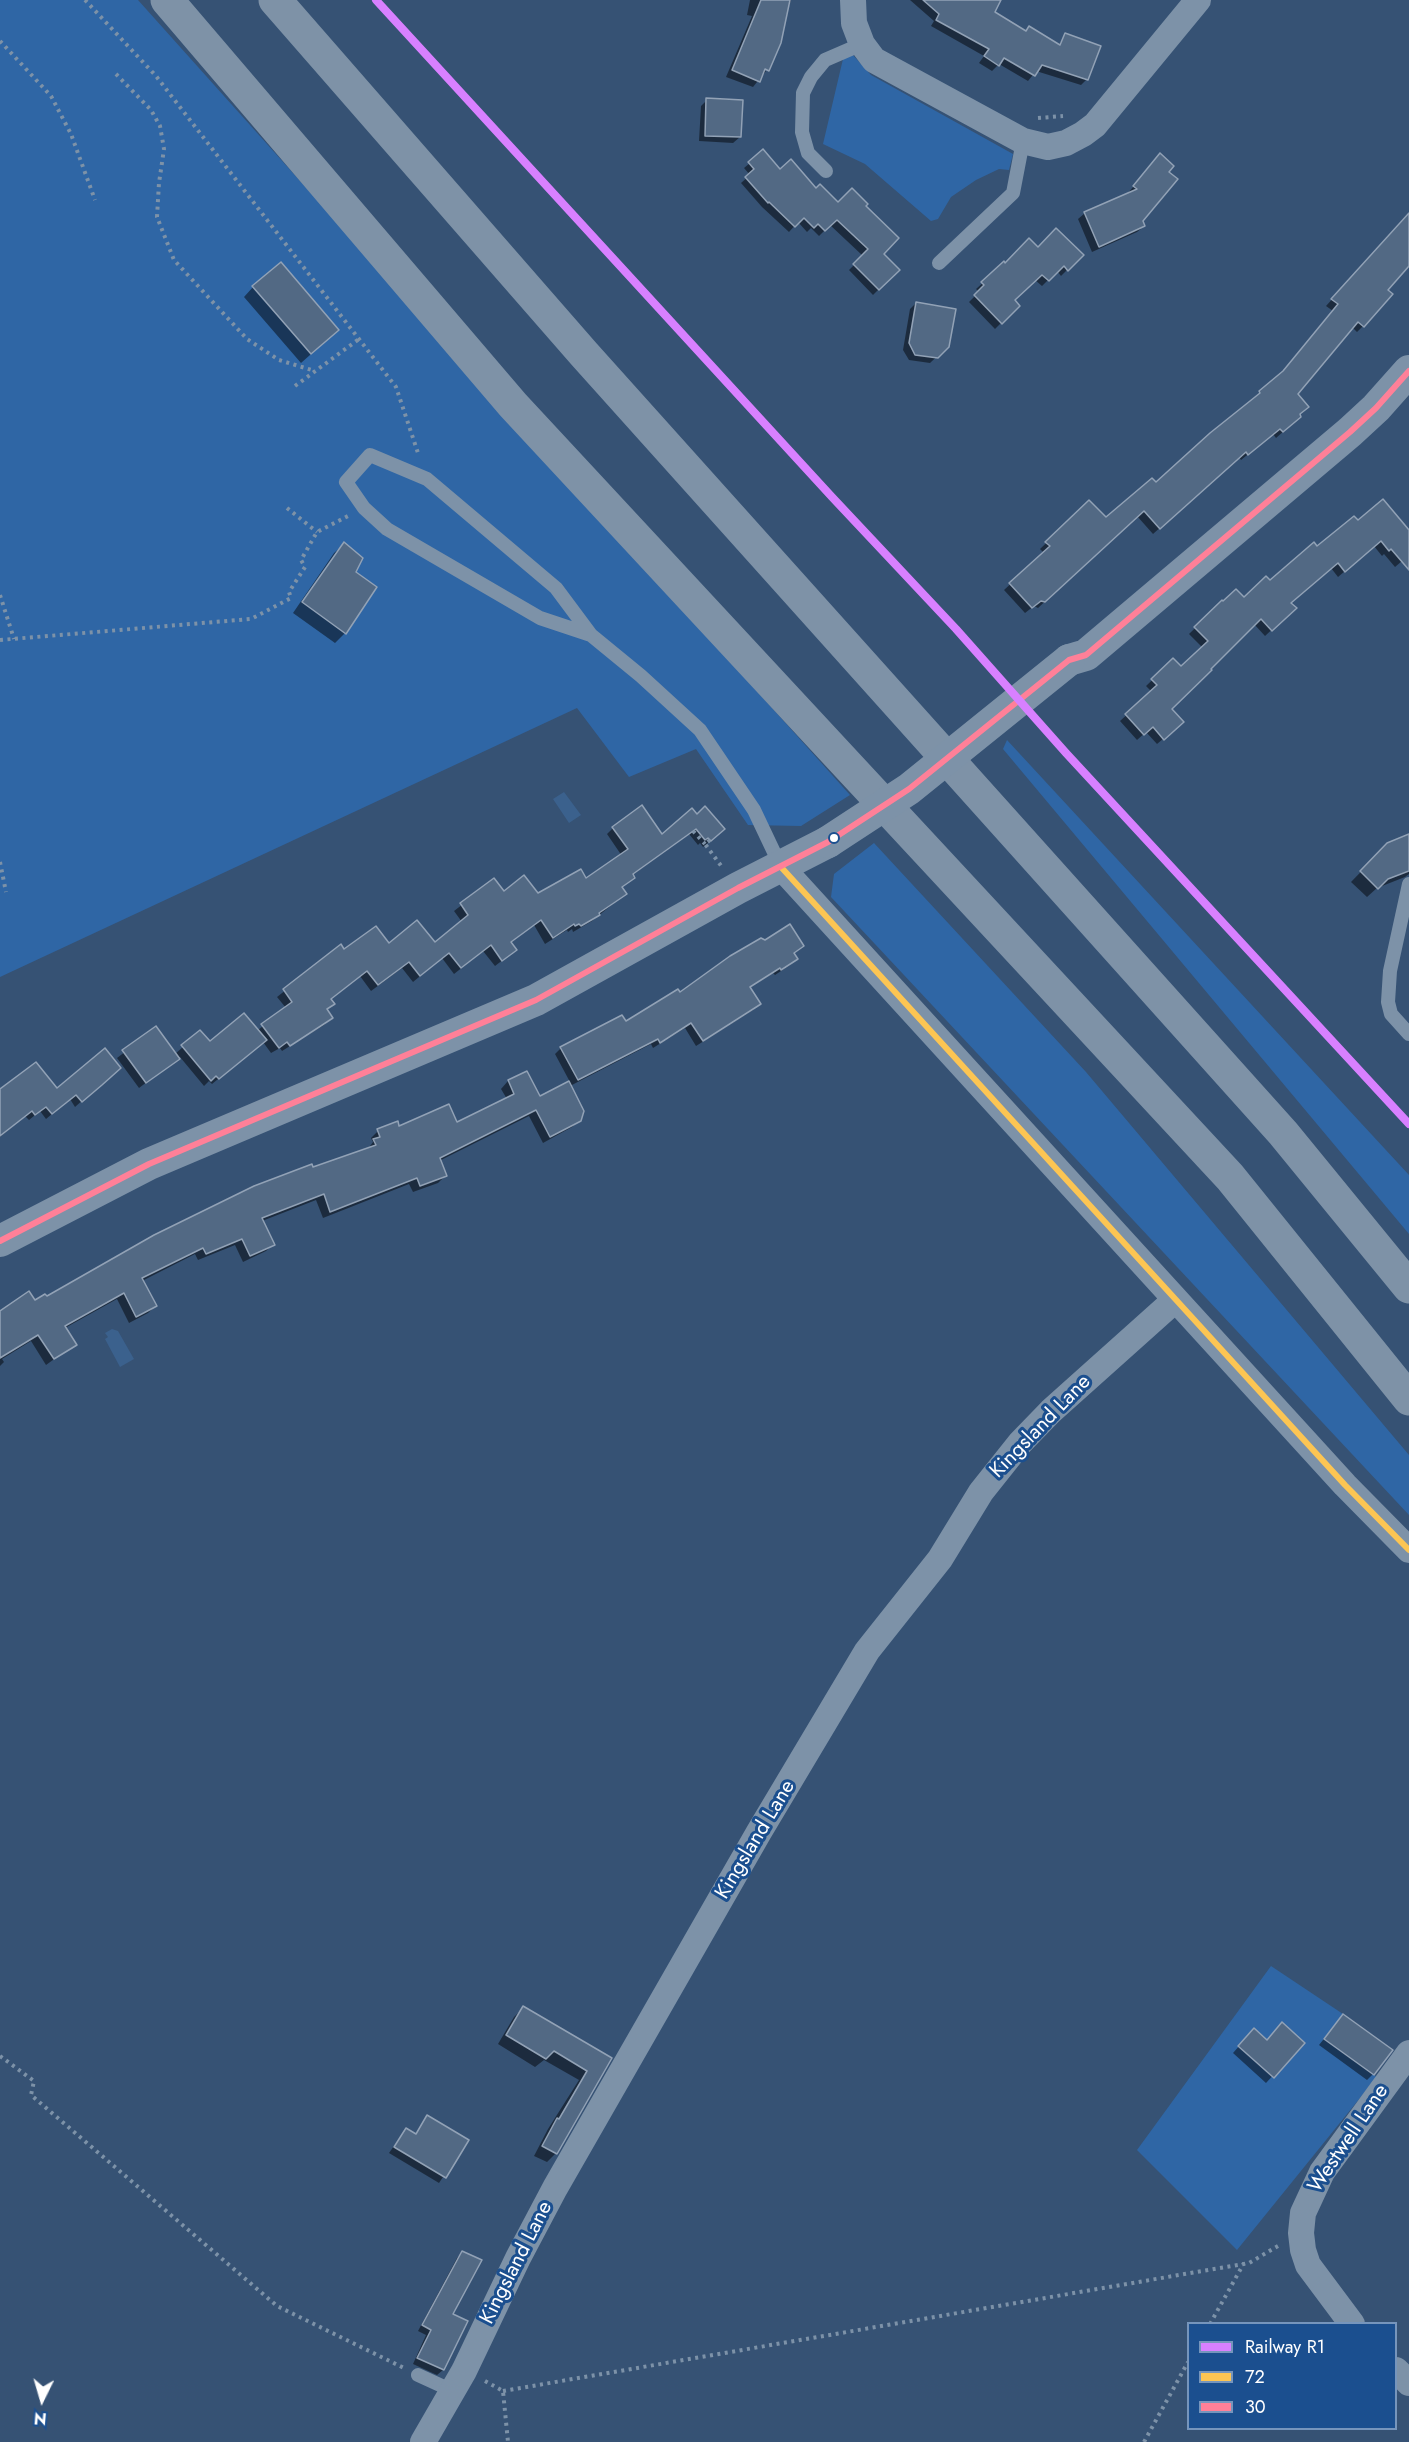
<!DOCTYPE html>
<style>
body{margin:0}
#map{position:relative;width:1409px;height:2442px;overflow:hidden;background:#365274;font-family:Jost,sans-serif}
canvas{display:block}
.legend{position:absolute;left:1187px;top:2322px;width:210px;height:108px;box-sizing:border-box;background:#1b4f8f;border:2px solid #7695bc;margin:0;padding:8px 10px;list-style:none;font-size:18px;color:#fff}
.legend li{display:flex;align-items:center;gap:12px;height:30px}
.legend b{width:30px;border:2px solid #7695bc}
.north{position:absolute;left:12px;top:2370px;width:60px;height:60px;-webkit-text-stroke:4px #1b4f8f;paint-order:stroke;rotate:185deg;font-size:16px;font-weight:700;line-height:24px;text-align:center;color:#fff}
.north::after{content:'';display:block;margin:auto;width:21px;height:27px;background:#fff;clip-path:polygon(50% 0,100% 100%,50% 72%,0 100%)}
</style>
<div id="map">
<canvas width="1409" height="2442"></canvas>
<ul class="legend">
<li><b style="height:8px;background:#d880ff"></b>Railway R1</li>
<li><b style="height:8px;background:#fcc553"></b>72</li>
<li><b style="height:8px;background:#ff8098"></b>30</li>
</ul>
<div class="north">N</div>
</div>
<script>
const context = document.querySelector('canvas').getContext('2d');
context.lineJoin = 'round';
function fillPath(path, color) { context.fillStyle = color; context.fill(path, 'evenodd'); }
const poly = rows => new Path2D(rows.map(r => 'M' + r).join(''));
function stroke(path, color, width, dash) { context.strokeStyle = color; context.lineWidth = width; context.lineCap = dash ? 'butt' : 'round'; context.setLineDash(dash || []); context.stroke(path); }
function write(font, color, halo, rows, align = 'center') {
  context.font = font + ' Jost,sans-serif'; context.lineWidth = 6; context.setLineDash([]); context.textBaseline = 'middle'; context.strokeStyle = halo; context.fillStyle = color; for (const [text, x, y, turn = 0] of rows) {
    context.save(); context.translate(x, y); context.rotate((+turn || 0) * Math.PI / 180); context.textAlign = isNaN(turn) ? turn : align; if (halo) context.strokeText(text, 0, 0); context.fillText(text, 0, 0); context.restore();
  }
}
fillPath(poly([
 [0,0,138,0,850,795,801,826,748,825,696,749,629,777,577,708,0,977],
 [852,54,871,75,1013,154,1009,170,999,169,976,180,951,197,938,219,931,221,865,164,823,144,843,59],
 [1007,740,1409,1175,1409,1234,1003,749],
 [874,843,1086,1072,1409,1455,1409,1515,831,897,834,874],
 [1271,1966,1343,2014,1324,2039,1377,2077,1237,2250,1137,2150],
 [1282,2022,1305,2043,1274,2078,1238,2046,1254,2028,1267,2040]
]), '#2f66a5');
fillPath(poly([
 [564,792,581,815,569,823,553,799],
 [112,1329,118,1331,134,1359,120,1367,105,1339,108,1337,105,1333]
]), '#3b618d');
fillPath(poly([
 [750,0,791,0,768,70,758,68,766,71,753,87,726,77,752,16,747,15],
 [910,0,1000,0,993,12,1025,32,1058,46,1066,34,1087,79,1081,85,1036,71,1028,81,999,64,992,71,979,63,984,56,931,26,934,21],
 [707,100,740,137,733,143,699,141,701,106],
 [1154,162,1142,221,1144,226,1137,232,1092,252,1078,219,1085,213,1128,193],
 [750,163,780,171,838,204,864,206,882,254,898,270,873,295,849,270,863,256,830,225,819,236,811,228,807,232,798,222,789,232,762,207,741,183,750,175,744,168],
 [1409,214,1409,263,1386,290,1363,326,1357,332,1352,327,1296,394,1299,414,1293,423,1276,438,1273,434,1241,460,1239,457,1153,534,1137,516,1038,608,1034,606,1025,613,1004,590,1044,553,1040,549,1089,502,1106,519,1156,484,1280,376,1333,311,1326,306],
 [1038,249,1082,255,1061,276,1057,271,1042,286,1035,280,1013,300,1018,306,995,329,969,302,979,292,976,289,1004,264,1005,265],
 [253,287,328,339,301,363,244,297],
 [916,303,948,346,930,363,909,360,903,350,910,309],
 [1358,522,1409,533,1409,555,1395,567,1384,554,1382,556,1374,546,1338,577,1331,568,1290,603,1295,608,1265,636,1254,624,1170,709,1176,728,1157,744,1146,732,1137,740,1120,721,1152,692,1146,686,1173,660,1181,668,1203,648,1189,634,1222,602,1244,599],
 [344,544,345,633,335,643,293,613,334,553],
 [692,810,716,836,703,847,700,843,698,845,689,834,632,875,633,877,621,888,625,894,592,921,573,932,572,929,568,932,567,930,545,944,534,925,510,943,508,956,495,966,483,951,454,974,442,958,413,982,402,968,371,991,360,976,330,1000,333,1004,326,1011,331,1018,324,1025,282,1051,280,1048,271,1053,263,1042,212,1084,209,1081,204,1086,180,1057,139,1088,117,1058,156,1028,175,1054,200,1032,209,1043,258,1030,286,1008,277,997,340,947,344,951,388,945,434,944,462,922,454,911,494,880,503,893,538,895,585,880,622,856,607,834,613,828,662,836],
 [1409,836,1409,874,1405,877,1377,888,1367,897,1351,882,1388,844],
 [802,946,793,954,796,959,790,965,775,975,773,973,749,988,759,1004,753,1010,696,1046,685,1028,653,1048,651,1044,570,1086,580,1120,572,1127,543,1143,529,1116,439,1161,445,1176,438,1183,413,1192,409,1184,323,1218,316,1200,262,1221,273,1244,266,1251,243,1262,235,1245,198,1260,195,1254,142,1281,155,1306,148,1313,129,1323,117,1299,65,1328,75,1344,46,1365,31,1341,2,1359,4,1362,0,1366,0,1312,46,1298,312,1169,368,1149,373,1142,371,1138,378,1131,456,1124,507,1099,501,1089,508,1081,526,1073,539,1098,570,1082,555,1054,561,1048,625,1023,680,994],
 [113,1073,75,1107,70,1099,46,1119,40,1111,29,1120,25,1116,0,1137,0,1090,56,1090],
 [524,2007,610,2059,556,2153,547,2162,534,2156,548,2129,579,2080,544,2060,535,2067,498,2044,514,2017],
 [1343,2015,1373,2074,1367,2080,1319,2045],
 [1248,2036,1266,2041,1303,2043,1266,2083,1233,2053],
 [428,2117,467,2141,439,2183,389,2153,406,2129,415,2135],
 [462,2253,451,2314,466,2322,443,2370,437,2375,413,2364,426,2335,418,2331,457,2258]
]), '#0007');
const building = poly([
 [761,0,790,0,781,43,769,71,765,69,760,82,732,70,761,0],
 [923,0,1001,0,995,12,1026,31,1029,26,1060,45,1065,33,1101,46,1088,80,1042,65,1035,76,1004,58,999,66,984,56,989,49,936,20,939,14,923,0],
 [706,98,743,100,741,137,705,136,706,98],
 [763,149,780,169,791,159,816,188,820,184,838,202,852,188,868,204,866,206,899,238,884,254,900,270,879,290,853,264,868,249,837,220,825,231,818,224,814,228,804,218,795,227,769,202,768,203,745,177,754,169,748,162,763,149],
 [1160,153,1174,166,1169,172,1178,179,1143,221,1145,226,1099,247,1084,212,1137,189,1133,186,1160,153],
 [1409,213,1409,266,1388,290,1393,294,1364,327,1358,322,1298,394,1309,407,1300,414,1301,417,1283,432,1280,429,1248,455,1246,452,1160,529,1144,511,1045,602,1041,601,1032,608,1009,583,1050,546,1045,542,1089,500,1106,517,1152,478,1156,482,1210,433,1260,393,1259,391,1283,371,1338,304,1331,299,1409,213],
 [1056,228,1084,255,1068,271,1064,266,1049,281,1042,275,1015,300,1020,306,1002,324,974,295,984,285,981,282,1004,261,1005,263,1029,238,1038,247,1056,228],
 [281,262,339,330,311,354,252,286,281,262],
 [916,302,956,309,949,347,938,358,915,355,909,343,916,302],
 [1383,499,1409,530,1409,570,1391,549,1389,551,1381,541,1345,572,1338,563,1291,603,1297,608,1272,631,1261,619,1211,669,1212,670,1172,709,1184,722,1164,740,1153,727,1144,735,1125,714,1157,685,1151,679,1173,658,1181,666,1208,641,1194,627,1222,600,1223,601,1236,589,1244,597,1266,576,1270,580,1314,542,1317,546,1354,516,1358,520,1383,499],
 [344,542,363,558,356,572,377,587,346,634,302,602,344,542],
 [642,805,662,834,692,808,697,814,705,806,725,829,711,841,708,838,705,840,696,829,633,874,635,878,622,887,627,894,599,913,600,915,581,926,579,924,575,926,574,924,553,938,541,920,511,942,517,950,502,961,491,945,461,968,449,953,420,976,409,962,378,985,367,971,331,999,335,1004,327,1009,333,1018,290,1046,287,1042,279,1048,261,1024,292,1002,283,989,341,944,344,949,376,926,389,943,417,920,435,942,468,915,460,903,494,878,504,891,524,875,538,893,581,869,586,878,628,849,612,827,642,805],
 [1409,834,1409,871,1388,879,1378,889,1360,871,1387,843,1409,834],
 [790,924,804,946,794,953,798,959,781,970,780,968,750,987,761,1004,703,1041,691,1023,660,1043,658,1039,578,1080,560,1047,622,1015,626,1021,678,989,680,992,730,956,761,938,765,940,790,924],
 [244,1013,267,1040,219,1079,216,1076,211,1081,181,1045,200,1030,210,1041,244,1013],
 [156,1026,180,1059,146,1083,122,1050,156,1026],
 [105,1048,121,1068,102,1085,82,1102,76,1095,52,1114,46,1107,35,1115,32,1111,0,1136,0,1089,36,1062,57,1088,105,1048],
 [527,1071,540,1096,569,1081,584,1111,581,1121,550,1137,536,1110,440,1158,447,1176,420,1186,417,1178,330,1212,324,1194,262,1218,275,1245,250,1256,242,1239,206,1254,203,1248,142,1278,157,1306,136,1317,124,1293,65,1326,77,1345,54,1359,38,1335,0,1358,0,1311,29,1291,35,1300,45,1294,47,1296,154,1235,254,1186,312,1164,313,1167,376,1145,373,1139,380,1137,377,1129,398,1121,399,1126,449,1104,457,1122,514,1094,508,1080,527,1071],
 [523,2006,612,2058,557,2154,542,2146,557,2118,559,2119,587,2071,554,2051,546,2059,506,2035,523,2006],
 [1343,2014,1393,2050,1374,2075,1324,2039,1343,2014],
 [1282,2022,1305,2043,1274,2078,1238,2046,1254,2028,1267,2040,1282,2022],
 [427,2115,469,2140,446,2178,394,2147,406,2128,416,2134,427,2115],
 [462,2251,482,2260,453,2314,468,2321,444,2370,417,2358,431,2330,422,2325,462,2251]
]);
fillPath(building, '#526984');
stroke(building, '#92a2b6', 1.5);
stroke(poly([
 [85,0,156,76,396,387,419,456],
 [0,41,51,96,71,134,95,200],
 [116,74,151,110,160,126,164,149,159,183,157,217,174,260,247,339,279,360,315,371],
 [1038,118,1063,116],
 [295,386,359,339],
 [287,508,317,532],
 [0,595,14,639],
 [0,640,251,619,291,598,289,592,305,567,301,560,317,532,350,515],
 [693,831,705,844],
 [710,840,705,844,722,867],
 [0,862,6,892],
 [0,2056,34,2081,31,2095,277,2306,404,2368],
 [1210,2324,1244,2263],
 [485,2381,503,2391,508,2442],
 [503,2391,1249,2263,1278,2246],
 [1144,2442,1188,2362]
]), '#7d92a8', 4, [3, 4.5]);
stroke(poly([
 [826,171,808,153,802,132,803,93,811,77,825,60,862,44],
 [939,263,1013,193,1023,141],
 [591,635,540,618,387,529,364,508,346,482,370,455,427,479,556,588,591,635,641,676,700,730,754,810,781,867],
 [1409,884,1390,971,1388,1002,1391,1014,1409,1034],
 [418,2375,453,2391]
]), '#7d92a8', 14);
stroke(poly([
 [853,0,854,23,862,44,874,60,1023,141,1048,147,1066,143,1083,134,1095,125,1198,0],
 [781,867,1345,1485,1409,1550],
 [1352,2324,1308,2265,1303,2250,1301,2233,1303,2213,1322,2172,1409,2053],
 [1396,2370,1409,2383],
 [423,2442,464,2371,518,2258,555,2188,759,1832,867,1651,940,1559,981,1492,1020,1443,1051,1411,1175,1300]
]), '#7d92a8', 26);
stroke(poly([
 [1069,660,1086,655,1350,432,1376,408,1409,371],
 [0,1241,149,1164,536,1000,738,888,828,842]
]), '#7d92a8', 32);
stroke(poly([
 [167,0,513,405,1230,1177,1409,1399],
 [275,0,584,354,1283,1133,1409,1287]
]), '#7e92a7', 33);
stroke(poly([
 [828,842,909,789,1069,660]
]), '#7d92a8', 32);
stroke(poly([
 [781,867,1345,1485,1409,1550]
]), '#fcc553', 6);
stroke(poly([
 [0,1241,149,1164,536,1000,738,888,828,842,909,789,1069,660,1086,655,1350,432,1376,408,1409,371]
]), '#ff8098', 6);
stroke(poly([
 [376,0,832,497,956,629,1066,753,1409,1124]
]), '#d880ff', 8);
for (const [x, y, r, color] of [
 [834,838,5,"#fff"]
]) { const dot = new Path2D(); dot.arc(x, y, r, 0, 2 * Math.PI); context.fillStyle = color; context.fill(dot); stroke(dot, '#1b4f8f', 2); }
write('21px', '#fff', '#1b4f8f', [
 ["Kingsland Lane",1041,1427,-46],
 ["Kingsland Lane",756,1840,-59],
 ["Westwell Lane",1349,2139,-56],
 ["Kingsland Lane",517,2263,-63]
]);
</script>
